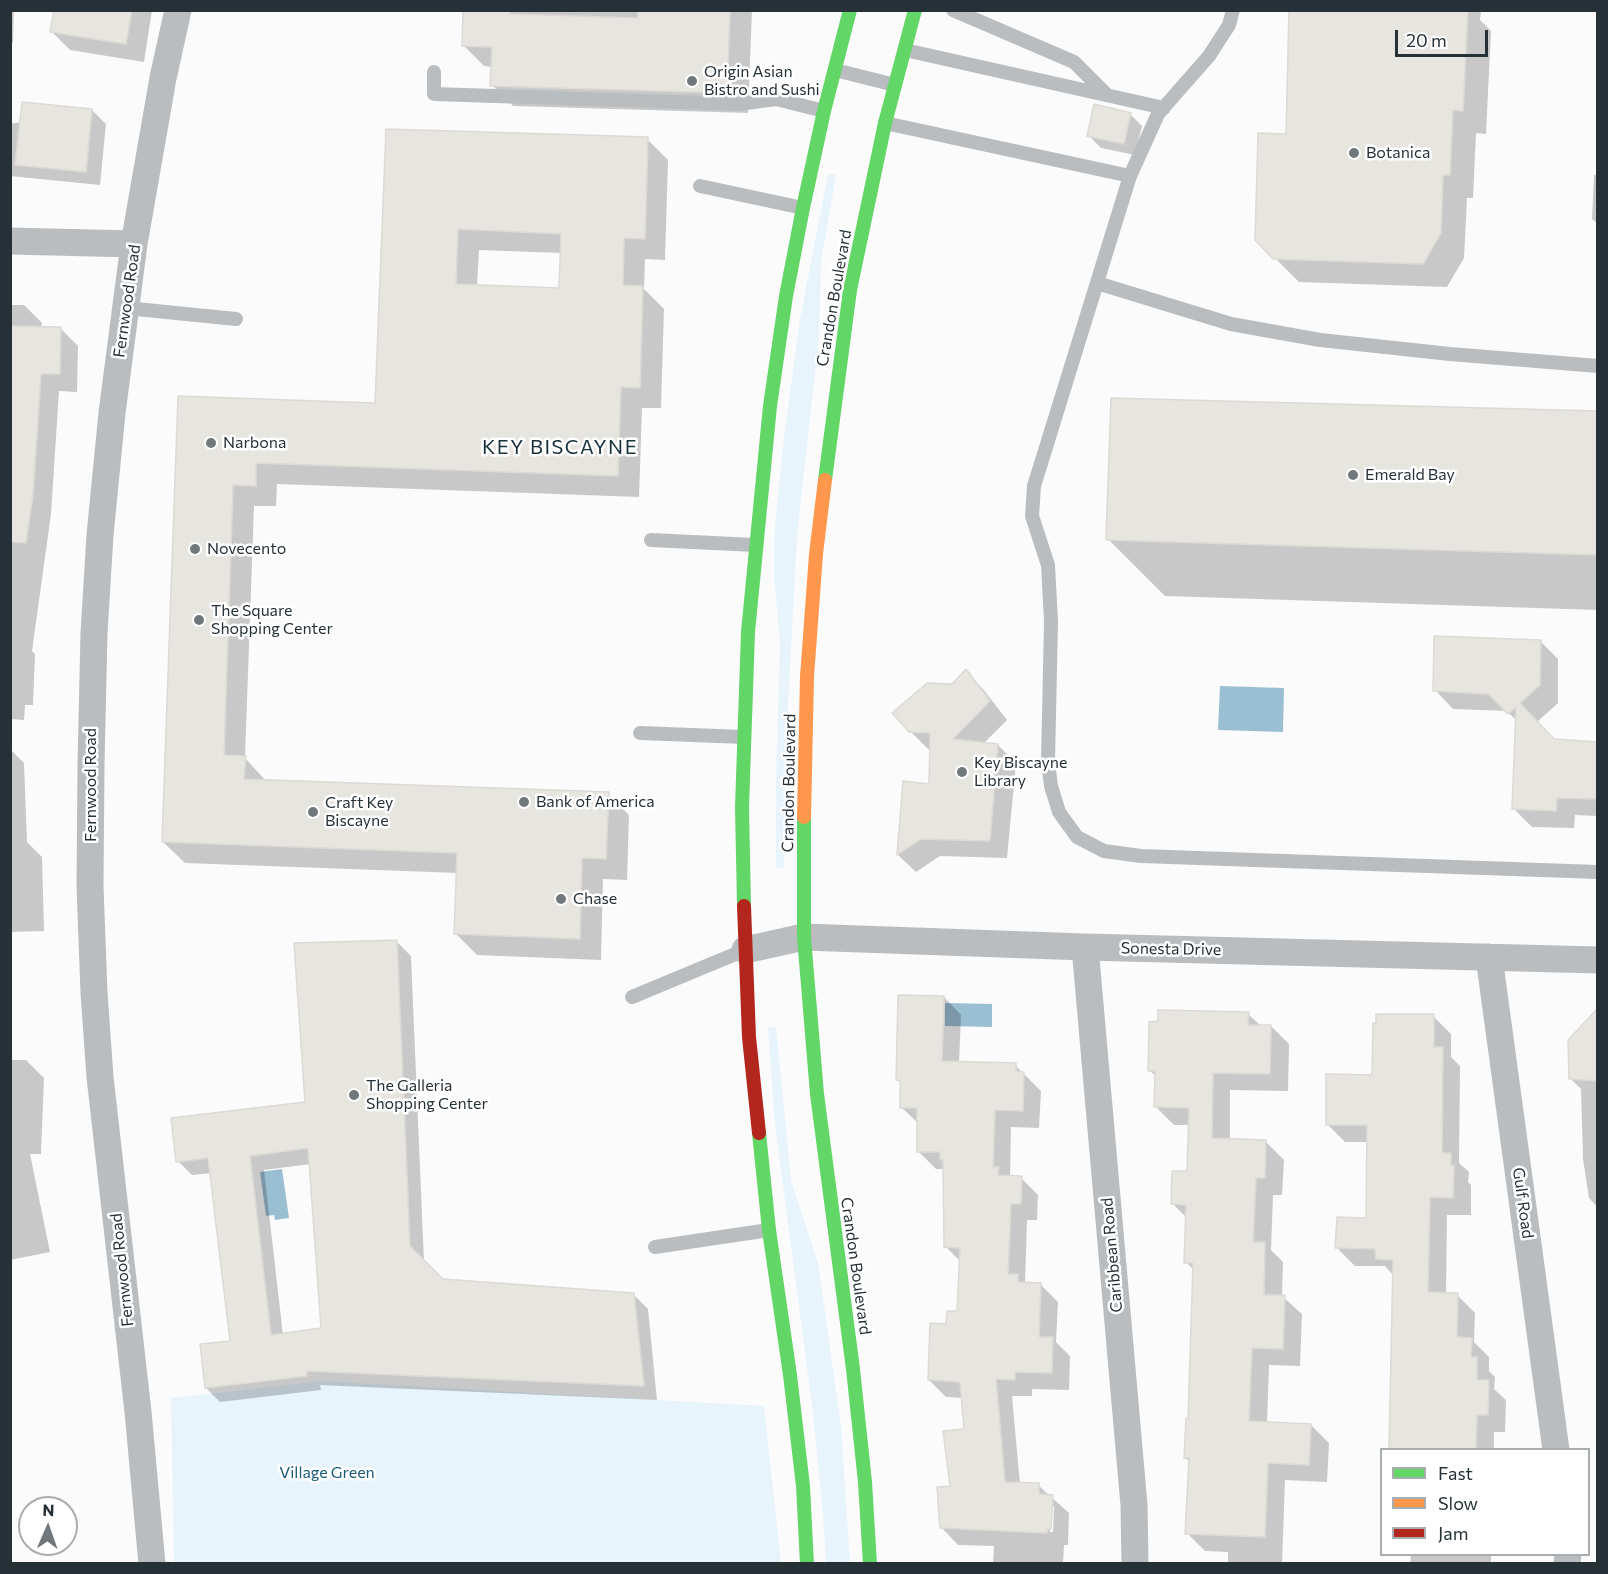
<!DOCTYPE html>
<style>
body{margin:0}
#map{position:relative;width:1608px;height:1574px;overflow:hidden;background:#fbfbfb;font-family:Commissioner,sans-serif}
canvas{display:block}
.frame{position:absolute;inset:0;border:12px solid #263137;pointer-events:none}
.legend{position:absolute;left:1380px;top:1448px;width:210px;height:108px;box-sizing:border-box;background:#fff;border:2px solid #a8adaf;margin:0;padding:8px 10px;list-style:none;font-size:18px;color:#263137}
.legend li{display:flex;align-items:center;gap:12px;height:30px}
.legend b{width:30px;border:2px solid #a8adaf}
.north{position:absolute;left:18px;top:1496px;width:60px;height:60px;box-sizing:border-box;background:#fff;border:2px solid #a8adaf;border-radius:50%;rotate:2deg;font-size:16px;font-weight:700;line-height:24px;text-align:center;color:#263137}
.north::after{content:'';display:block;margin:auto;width:21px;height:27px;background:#71787c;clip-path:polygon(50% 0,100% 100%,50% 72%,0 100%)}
.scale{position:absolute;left:1395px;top:30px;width:93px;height:27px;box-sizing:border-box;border:3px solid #263137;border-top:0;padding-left:8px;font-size:18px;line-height:21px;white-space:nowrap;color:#263137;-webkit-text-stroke:4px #fff;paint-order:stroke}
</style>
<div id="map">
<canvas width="1608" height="1574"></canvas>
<div class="frame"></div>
<ul class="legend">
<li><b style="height:8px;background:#63d668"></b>Fast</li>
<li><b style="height:8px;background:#ff974d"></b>Slow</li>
<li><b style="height:8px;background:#b3261e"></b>Jam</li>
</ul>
<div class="north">N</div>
<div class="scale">20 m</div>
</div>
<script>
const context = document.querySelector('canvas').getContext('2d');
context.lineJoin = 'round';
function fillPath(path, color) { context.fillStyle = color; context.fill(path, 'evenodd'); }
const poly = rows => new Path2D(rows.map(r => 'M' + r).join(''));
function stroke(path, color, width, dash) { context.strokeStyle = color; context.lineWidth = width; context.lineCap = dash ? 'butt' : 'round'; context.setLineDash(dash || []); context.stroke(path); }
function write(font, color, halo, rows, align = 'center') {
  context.font = font + ' Commissioner,sans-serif'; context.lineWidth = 5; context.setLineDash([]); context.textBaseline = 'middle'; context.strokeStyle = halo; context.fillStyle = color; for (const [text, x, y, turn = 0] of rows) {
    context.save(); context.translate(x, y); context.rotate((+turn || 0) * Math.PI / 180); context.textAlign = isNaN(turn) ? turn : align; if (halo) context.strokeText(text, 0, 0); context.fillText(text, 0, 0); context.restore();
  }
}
fillPath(poly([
 [828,174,836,175,821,262,819,337,797,536,786,744,784,868,776,868,776,780,780,644,774,576,775,524,785,429,800,319],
 [776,1027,791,1181,818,1263,841,1426,850,1563,826,1563,823,1514,813,1413,775,1124,768,1028],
 [323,1381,764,1406,781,1563,174,1563,171,1398]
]), '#e7f4fc');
fillPath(poly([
 [1220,686,1284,688,1283,732,1218,730],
 [945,1003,992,1004,992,1027,945,1026],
 [282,1169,289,1218,275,1220,274,1215,266,1216,260,1172]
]), '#9bbfd2');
fillPath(poly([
 [10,10,14,10,13,43,10,43],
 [55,10,152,10,144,62,70,50,52,32],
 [464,10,752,10,748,113,513,106,492,85,493,67,484,66,463,45],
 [1290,10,1481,11,1480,20,1491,31,1486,134,1476,133,1473,198,1467,198,1464,258,1447,287,1299,282,1256,239,1287,135],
 [92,110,106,124,100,185,10,176,10,124],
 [1130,114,1142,126,1135,155,1101,148,1089,136],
 [387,131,647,139,668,160,665,260,645,259,644,289,664,309,661,408,642,408,639,497,277,484,276,506,254,506,245,758,266,781,608,794,629,815,627,880,603,879,601,960,477,955,456,934,458,873,185,863,163,842,179,398,377,405],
 [479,250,562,253,560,290,477,286],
 [1594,175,1598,175,1598,224,1592,219],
 [10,305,24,305,42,323,41,328,60,328,78,346,77,392,59,391,51,514,32,651,35,654,33,705,25,705,24,720,10,719],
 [1598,413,1598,610,1165,596,1108,539],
 [1540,641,1558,659,1558,703,1537,722,1555,741,1598,744,1598,816,1575,815,1574,828,1532,827,1514,809,1517,721,1507,711,1453,709,1435,690],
 [966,671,983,689,1007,720,983,744,998,745,1016,763,1007,858,940,856,916,872,898,855,905,783,930,786,931,749,928,749,910,731],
 [10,749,24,763,27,842,42,857,44,931,10,932],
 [396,941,411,956,424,1262,442,1281,634,1295,648,1309,657,1400,320,1385,321,1390,220,1402,206,1388,232,1342,212,1173,192,1175,178,1161,307,1104],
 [311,1164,322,1330,283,1335,264,1170],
 [944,997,961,1015,959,1063,1015,1065,1041,1091,1039,1128,1011,1127,1010,1177,1021,1178,1038,1195,1037,1220,1027,1220,1025,1284,1041,1285,1058,1302,1056,1342,1070,1356,1069,1390,1032,1389,1032,1396,1012,1396,1020,1484,1038,1485,1069,1513,1068,1543,1068,1545,1064,1545,1063,1564,993,1564,994,1546,958,1545,941,1527,966,1430,963,1398,946,1397,929,1380,948,1326,959,1313,961,1262,946,1247,945,1169,936,1169,918,1151,919,1124,901,1107,902,1084,898,1080],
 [1051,1504,1054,1507,1053,1532,1050,1532],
 [1248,1014,1261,1026,1271,1026,1289,1044,1288,1091,1230,1090,1230,1140,1266,1142,1284,1160,1282,1195,1273,1195,1271,1250,1283,1262,1282,1296,1302,1314,1300,1366,1269,1365,1267,1423,1311,1425,1329,1443,1327,1482,1285,1480,1282,1564,1228,1564,1228,1552,1205,1551,1187,1533,1190,1462,1185,1458,1189,1419,1195,1271,1186,1262,1187,1218,1172,1203,1188,1173,1190,1125,1174,1125,1156,1107,1157,1077,1149,1070],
 [1433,1016,1451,1034,1451,1057,1460,1066,1459,1163,1469,1172,1468,1182,1471,1185,1471,1215,1447,1215,1446,1294,1457,1295,1475,1313,1474,1342,1489,1357,1489,1371,1495,1377,1494,1389,1506,1400,1505,1432,1494,1432,1494,1450,1389,1450,1394,1276,1385,1266,1355,1266,1337,1248,1367,1219,1369,1142,1345,1142,1327,1124],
 [1598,1024,1598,1208,1589,1198,1583,1159,1581,1089,1570,1078],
 [10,1060,26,1060,44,1078,41,1154,30,1154,50,1252,10,1260],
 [1411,1554,1491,1554,1491,1564,1410,1564]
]), '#0003');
const building = poly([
 [54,10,132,10,126,44,50,32,54,10],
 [463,10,510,10,510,14,638,18,638,10,730,10,727,93,490,86,492,47,462,46,463,10],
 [1289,10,1468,10,1463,111,1453,110,1450,175,1443,175,1441,233,1423,264,1273,259,1255,240,1258,133,1286,134,1289,10],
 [22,102,92,109,86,172,15,165,22,102],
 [1094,104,1131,113,1124,144,1087,136,1094,104],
 [386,129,648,137,645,239,624,238,623,285,643,286,640,388,621,387,618,476,256,463,256,486,233,485,224,755,246,756,244,779,609,792,606,859,582,858,580,939,454,934,457,853,162,842,178,396,375,403,386,129],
 [458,229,561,234,559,288,456,284,458,229],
 [10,326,61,327,60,374,41,374,33,495,26,543,10,542,10,326],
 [1111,398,1598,411,1598,555,1106,540,1111,398],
 [1434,636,1541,640,1540,685,1520,703,1554,739,1598,742,1598,799,1557,798,1556,811,1512,809,1516,707,1508,714,1488,694,1433,691,1434,636],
 [966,669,990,701,953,739,998,744,990,841,921,839,897,855,903,781,929,784,930,733,909,732,892,713,927,683,952,684,966,669],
 [397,940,410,1246,443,1279,634,1293,644,1386,307,1371,307,1376,205,1388,200,1344,230,1341,208,1158,176,1162,171,1118,305,1102,294,943,397,940],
 [308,1148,321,1328,271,1335,250,1156,308,1148],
 [898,995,944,996,942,1061,1016,1063,1016,1071,1024,1072,1023,1111,995,1110,993,1167,999,1167,998,1175,1022,1176,1021,1204,1011,1204,1008,1274,1018,1274,1018,1282,1041,1283,1039,1337,1053,1337,1052,1373,1015,1372,1015,1380,996,1379,1005,1482,1039,1483,1039,1494,1053,1495,1051,1529,1048,1529,1047,1533,940,1528,937,1487,950,1486,943,1431,964,1429,960,1382,928,1380,930,1323,946,1324,947,1311,957,1311,960,1248,944,1247,943,1160,940,1160,940,1152,917,1152,917,1108,900,1108,900,1081,896,1080,898,995],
 [1598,1008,1598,1081,1569,1079,1568,1040,1598,1008],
 [1158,1010,1249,1012,1248,1025,1271,1025,1270,1074,1213,1073,1212,1138,1266,1140,1265,1178,1256,1178,1253,1242,1265,1242,1264,1295,1285,1295,1283,1349,1252,1348,1249,1421,1311,1424,1309,1465,1268,1463,1265,1537,1185,1534,1189,1458,1184,1458,1186,1418,1188,1418,1193,1263,1184,1263,1186,1205,1171,1204,1172,1171,1187,1171,1189,1108,1154,1107,1155,1071,1148,1071,1149,1022,1158,1021,1158,1010],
 [1376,1014,1434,1014,1434,1047,1443,1047,1442,1153,1451,1153,1451,1166,1454,1166,1453,1198,1430,1197,1428,1292,1458,1293,1457,1337,1472,1338,1471,1357,1477,1357,1477,1380,1489,1380,1488,1415,1477,1415,1476,1449,1389,1449,1393,1260,1376,1259,1375,1249,1335,1248,1337,1217,1366,1218,1367,1125,1326,1125,1326,1074,1372,1075,1373,1023,1376,1023,1376,1014]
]);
fillPath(building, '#e7e5e0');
stroke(building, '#dddad6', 1.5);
stroke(poly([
 [953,10,1074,62,1106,94],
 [1233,10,1229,25,1209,56,1158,114,1130,176,1034,486,1032,516,1048,565,1051,621,1048,762,1051,786,1059,812,1077,837,1104,851,1141,856,1598,872],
 [905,50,1164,108],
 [835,70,895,85],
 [434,72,434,94,739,104,776,99,824,111],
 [885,123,1130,176],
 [700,186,803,208],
 [1097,283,1231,324,1320,340,1450,354,1598,366],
 [126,308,236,319],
 [651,540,755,545],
 [640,733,744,737],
 [632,997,745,950],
 [655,1247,769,1230]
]), '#babdbf', 14);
stroke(poly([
 [10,241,134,244],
 [1085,947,1134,1505,1135,1564],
 [745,950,804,937,1085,947,1598,960],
 [1489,957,1556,1450],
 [152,1564,138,1412,100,1077,94,993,90,886,91,764,94,633,100,535,112,413,134,244,163,78,178,10],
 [1567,1564,1568,1554]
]), '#babdbf', 27);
stroke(poly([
 [825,480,850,290,885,123,915,10],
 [804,817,804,937,817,1094,853,1369,865,1482,870,1564],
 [744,906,742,807,748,632,770,406,786,296,803,208,824,111,850,10],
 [759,1133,769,1230,790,1375,803,1486,807,1564]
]), '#63d668', 14);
stroke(poly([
 [804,817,807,677,816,554,825,480]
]), '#ff974d', 14);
stroke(poly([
 [744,906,749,1037,759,1133]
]), '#b3261e', 14);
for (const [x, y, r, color] of [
 [692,81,6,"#71787c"],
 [1354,153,6,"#71787c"],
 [211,443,6,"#71787c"],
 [1353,475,6,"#71787c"],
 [195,549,6,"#71787c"],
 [199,620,6,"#71787c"],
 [962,772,6,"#71787c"],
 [524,802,6,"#71787c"],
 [313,812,6,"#71787c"],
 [561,899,6,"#71787c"],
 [354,1095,6,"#71787c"]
]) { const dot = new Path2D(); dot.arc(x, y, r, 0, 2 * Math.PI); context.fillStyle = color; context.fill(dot); stroke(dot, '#fff', 2); }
write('16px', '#263137', '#fff', [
 ["Origin Asian",704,72],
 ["Bistro and Sushi",704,90],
 ["Botanica",1366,153],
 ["Narbona",223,443],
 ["Emerald Bay",1365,475],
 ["Novecento",207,549],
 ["The Square",211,611],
 ["Shopping Center",211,629],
 ["Key Biscayne",974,763],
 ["Library",974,781],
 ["Bank of America",536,802],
 ["Craft Key",325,803],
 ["Biscayne",325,821],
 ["Chase",573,899],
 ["The Galleria",366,1086],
 ["Shopping Center",366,1104]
], 'left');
write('16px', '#263137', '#fff', [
 ["Crandon Boulevard",834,298,-80],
 ["Fernwood Road",127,301,-82],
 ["Crandon Boulevard",789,783,-89],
 ["Fernwood Road",91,785,-90],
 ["Sonesta Drive",1171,949,1],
 ["Gulf Road",1523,1203,82],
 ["Caribbean Road",1112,1255,-95],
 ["Crandon Boulevard",856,1266,82],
 ["Fernwood Road",122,1270,-96]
]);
write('16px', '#1b5a76', '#fff', [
 ["Village Green",327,1473]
]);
context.letterSpacing = '1.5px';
write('20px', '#18303c', '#fff', [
 ["KEY BISCAYNE",560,447]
]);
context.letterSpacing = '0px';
</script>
